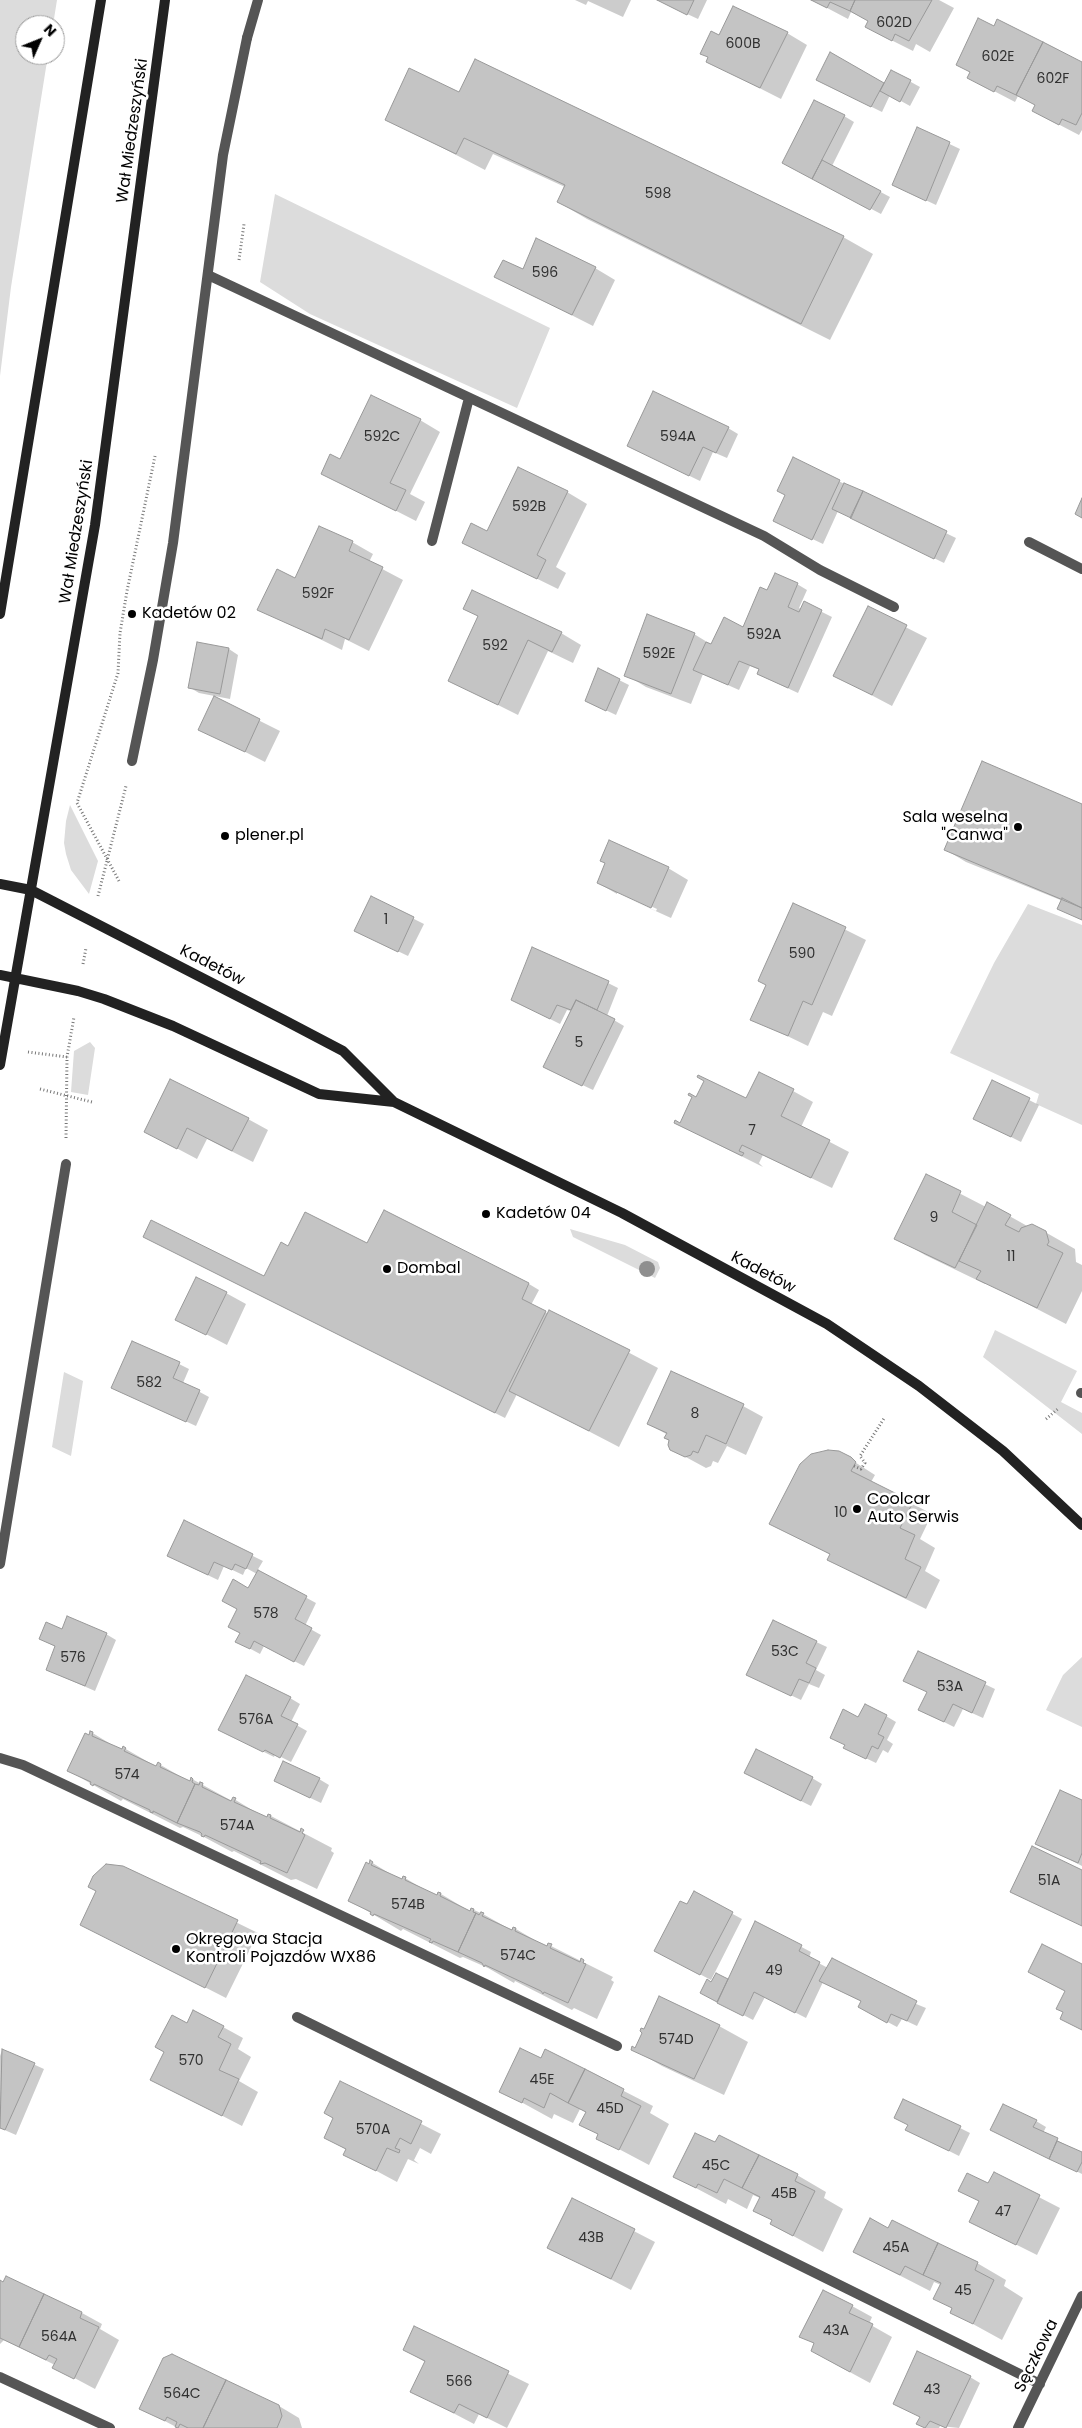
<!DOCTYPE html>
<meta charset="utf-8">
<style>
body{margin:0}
#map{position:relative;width:1082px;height:2428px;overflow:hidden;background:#fff;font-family:Poppins,sans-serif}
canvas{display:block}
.north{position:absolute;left:15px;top:15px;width:50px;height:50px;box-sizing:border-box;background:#fff;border:1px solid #999;border-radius:50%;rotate:46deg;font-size:14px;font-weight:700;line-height:20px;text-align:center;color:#000}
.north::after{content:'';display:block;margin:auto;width:18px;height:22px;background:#000;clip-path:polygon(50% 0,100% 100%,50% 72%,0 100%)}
</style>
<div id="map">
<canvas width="1082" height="2428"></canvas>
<div class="north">N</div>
</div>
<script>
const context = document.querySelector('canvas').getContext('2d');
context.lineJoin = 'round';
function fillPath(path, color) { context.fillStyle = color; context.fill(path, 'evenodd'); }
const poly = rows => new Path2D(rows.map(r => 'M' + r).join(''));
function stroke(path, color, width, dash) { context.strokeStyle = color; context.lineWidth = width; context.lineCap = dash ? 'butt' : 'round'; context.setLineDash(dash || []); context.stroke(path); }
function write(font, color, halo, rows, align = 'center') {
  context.font = font + ' Poppins,sans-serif'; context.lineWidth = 5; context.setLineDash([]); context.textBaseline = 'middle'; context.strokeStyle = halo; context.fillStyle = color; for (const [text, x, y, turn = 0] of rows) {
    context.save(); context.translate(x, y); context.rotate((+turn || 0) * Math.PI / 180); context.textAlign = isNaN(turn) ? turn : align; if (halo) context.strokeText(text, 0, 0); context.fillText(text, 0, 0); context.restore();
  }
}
fillPath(poly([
 [0,0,57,0,53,25,25,25,25,55,48,55,11,287,0,376],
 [275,194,550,328,517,408,310,314,260,282],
 [70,805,98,861,89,894,71,870,66,854,64,843,66,821],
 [1028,904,1082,925,1082,1125,1036,1104,1039,1094,950,1053,994,963],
 [90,1042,95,1048,88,1095,71,1092,74,1051],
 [570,1229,625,1245,658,1262,660,1268,655,1278,573,1237],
 [995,1330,1077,1371,1061,1402,1082,1413,1082,1434,983,1357],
 [64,1372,83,1381,71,1456,52,1447],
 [1082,1657,1082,1727,1046,1710,1063,1675]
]), '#dcdcdc');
fillPath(poly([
 [575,0,631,0,623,17,588,1,586,5],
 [657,0,707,0,698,19],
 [812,0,939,0,954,8,930,52,916,44,913,51,887,38,869,21,851,12,848,19],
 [995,27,1082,64,1082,130,1079,135,1033,111,1036,105,1018,96,1015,102,969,78],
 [787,33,807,45,781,99,708,62,720,37],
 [830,54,884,85,891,71,920,87,910,106,890,95,882,112,827,85],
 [475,61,843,237,873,254,830,340,587,219,558,202,565,187,493,154,485,170,387,119,460,93],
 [844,116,854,122,832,166,890,197,881,214,793,168],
 [918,129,960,149,936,205,904,190],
 [595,268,615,280,593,326,496,277,524,271],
 [420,420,440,432,410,494,425,502,416,521,322,473,341,460],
 [728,428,738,434,727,458,713,452,700,481,628,446],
 [793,459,956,538,944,563,838,511,823,544,785,526,786,495],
 [567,492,587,504,556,567,566,573,558,589,464,543,488,533],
 [352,542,373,554,369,562,403,580,369,651,345,639,342,650,259,609,296,580],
 [797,584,807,590,799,608,801,609,804,603,832,617,798,693,768,679,758,674,760,670,750,666,739,690,703,674,691,704,646,687,626,675,694,634,712,645,743,628,768,592],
 [464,608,561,633,581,645,573,663,548,651,518,715,450,681,479,617],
 [868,608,927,638,892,706,835,676],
 [229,649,238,655,230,699,199,693,189,687],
 [619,680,629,685,616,715,597,706],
 [214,698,280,731,265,762,200,729],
 [1082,806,1082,920,1063,901,966,862,946,850],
 [668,868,688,880,671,918,618,894,656,911,657,909,617,891,617,894,598,883],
 [372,898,424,924,408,956,366,936],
 [794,904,866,940,832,1016,823,1012,808,1046,752,1019,767,985],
 [608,983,618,988,607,1016,624,1026,593,1090,555,1072,571,1011,567,1010,560,1024,522,1005],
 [793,1091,813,1102,801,1127,849,1152,832,1188,763,1155,759,1163,763,1167,675,1123,680,1124,746,1100],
 [1029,1100,1039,1105,1021,1142,985,1124],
 [248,1119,268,1130,253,1162,207,1139,197,1159,146,1132],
 [926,1176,986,1207,988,1204,1029,1227,1045,1232,1075,1249,1076,1262,1082,1265,1082,1291,1066,1324,985,1282,985,1284,925,1255,896,1238],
 [384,1212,529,1284,539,1290,531,1305,549,1314,550,1311,658,1368,619,1447,517,1394,505,1418,154,1242,264,1277,289,1248,368,1245],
 [226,1293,246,1304,227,1345,177,1319],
 [179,1364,189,1369,183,1383,209,1397,196,1426,113,1388],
 [743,1406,763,1417,746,1455,727,1446,718,1463,713,1461,711,1466,706,1468,671,1449,668,1435,648,1424],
 [820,1452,839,1452,875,1475,871,1482,932,1514,920,1539,935,1548,925,1571,940,1580,926,1609,849,1571,829,1559,831,1555,771,1524,805,1460],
 [184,1522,263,1561,257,1571,316,1603,305,1626,321,1635,304,1666,264,1646,260,1654,247,1647,242,1633,249,1589,257,1574,246,1568,243,1575,224,1566,218,1580,178,1561],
 [773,1622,827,1647,816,1670,825,1675,819,1688,809,1684,801,1700,748,1675],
 [63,1631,106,1634,116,1640,95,1691,47,1670,56,1647,40,1639],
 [918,1652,995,1689,983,1718,963,1709,954,1727,920,1710,928,1692],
 [290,1698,300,1704,291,1722,307,1731,291,1762,275,1754,274,1757,230,1735],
 [886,1716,896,1722,887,1740,893,1744,888,1753,883,1750,876,1763,855,1753,859,1718],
 [91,1732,122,1751,124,1748,157,1767,159,1764,190,1782,192,1779,232,1801,234,1799,267,1819,271,1816,332,1848,331,1851,334,1853,317,1889,296,1879,291,1880,234,1851,232,1852,204,1837,183,1827,180,1828,123,1799,121,1801,69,1771],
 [755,1778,812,1778,822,1784,811,1806],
 [319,1779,329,1785,321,1803,285,1786],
 [1082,1801,1082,1866,1037,1843],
 [371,1862,402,1881,405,1878,437,1897,441,1894,471,1912,474,1910,483,1914,513,1931,516,1929,548,1948,549,1945,613,1977,611,1980,614,1982,597,2019,574,2008,572,2010,515,1981,514,1983,488,1968,463,1957,460,1958,403,1929,401,1931,349,1900],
 [123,1867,258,1933,226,1998,81,1924],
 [694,1893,742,1919,711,1980,665,1956],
 [756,1923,811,1952,809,1958,828,1968,926,2008,917,2026,902,2019,897,2027,869,2012,862,2002,823,1982,806,2018,765,1997,753,2020,711,1998,712,1983,716,1974,728,1981],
 [188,2024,223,2027,243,2038,238,2049,251,2057,239,2081,258,2092,242,2126,151,2079],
 [719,2026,748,2042,724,2095,662,2066,633,2049],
 [2,2050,44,2069,16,2135,0,2128,0,2056],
 [546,2051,653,2106,650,2113,669,2124,649,2165,598,2138,599,2135,581,2124,587,2113,580,2109,573,2123,554,2114,552,2119,501,2091,542,2059],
 [341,2083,441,2134,431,2154,420,2148,414,2160,419,2164,408,2159,397,2182,345,2154,347,2150,325,2137,335,2118],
 [904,2100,970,2133,959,2156,917,2135,909,2125],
 [1036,2121,1046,2127,1043,2133,1082,2153,1082,2174,1002,2135],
 [994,2174,1060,2208,1037,2255,971,2222,980,2202,960,2190,989,2185],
 [797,2175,826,2192,824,2198,843,2209,823,2252,771,2224,773,2221,754,2210,760,2198,753,2195,747,2209,728,2199,726,2204,675,2177],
 [572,2199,655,2242,631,2290,549,2247],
 [889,2229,977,2263,1006,2280,1004,2286,1023,2298,1002,2340,951,2312,953,2309,935,2298,941,2285,934,2282,930,2291,854,2252],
 [7,2277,82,2313,102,2324,100,2329,119,2340,95,2389,54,2367,55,2365,4,2340,0,2344,0,2282,3,2283],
 [852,2306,872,2317,869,2324,892,2337,870,2383,833,2363,815,2344,801,2336],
 [415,2328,529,2384,507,2428,479,2414,474,2424,411,2391,425,2362,405,2350],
 [970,2377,980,2383,959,2428,940,2426,939,2428,926,2428,918,2423],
 [279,2406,299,2418,302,2428,178,2428,140,2408]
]), '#0003');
const building = poly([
 [657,0,694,0,687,15,657,0],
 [811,0,855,0,850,11,830,2,827,8,811,0],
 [855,0,932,0,909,41,895,34,892,41,865,27,868,21,850,11,855,0],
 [733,6,788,32,760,88,706,62,708,57,700,54,711,31,719,35,733,6],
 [978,18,994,26,997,19,1043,42,1016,95,997,86,994,92,967,78,970,72,956,65,978,18],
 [1043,42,1082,62,1082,113,1076,125,1062,119,1059,125,1032,111,1035,105,1016,95,1043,42],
 [830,52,884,83,871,107,816,80,830,52],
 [475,59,844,236,801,324,557,202,565,185,464,138,456,154,385,120,409,68,459,92,475,59],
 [891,70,911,80,900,102,880,91,891,70],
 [814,100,845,115,812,179,782,163,814,100],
 [917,127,950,142,926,201,892,185,917,127],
 [822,160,881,191,870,210,812,179,822,160],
 [536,238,596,267,572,315,494,277,503,260,523,269,536,238],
 [653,391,729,427,716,453,703,447,689,476,627,446,653,391],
 [371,395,421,419,390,483,406,490,396,511,321,474,330,454,340,459,371,395],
 [793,457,840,480,812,540,773,521,785,495,777,491,793,457],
 [518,467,568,491,537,555,546,560,537,579,462,543,471,523,487,531,518,467],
 [844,483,863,491,851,518,832,509,844,483],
 [863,491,947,531,934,559,850,518,863,491],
 [1082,498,1082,518,1075,514,1082,498],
 [319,526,353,541,349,551,383,567,349,640,325,629,322,639,257,610,277,569,295,578,319,526],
 [775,573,798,583,788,607,799,612,804,601,822,610,788,688,757,674,759,669,739,661,728,685,693,670,706,642,711,644,724,617,743,627,760,587,767,590,775,573],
 [472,590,562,632,552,652,528,640,498,705,448,681,478,616,463,609,472,590],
 [868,606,907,625,872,695,833,676,868,606],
 [647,614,695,633,671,694,624,676,647,614],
 [197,642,229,648,220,694,188,688,197,642],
 [598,668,620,679,606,711,585,701,598,668],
 [214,696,260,719,245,752,198,730,214,696],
 [982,761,1082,804,1082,908,944,850,982,761],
 [609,840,669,867,651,908,597,883,605,863,600,861,609,840],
 [371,896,414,917,398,952,354,931,371,896],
 [1062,898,1082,908,1082,920,1057,909,1062,898],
 [793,903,846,927,812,1005,803,1001,788,1036,750,1020,766,985,758,981,761,974,793,903],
 [532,947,609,981,597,1010,576,1000,571,1010,557,1005,550,1019,511,1000,532,947],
 [576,1000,615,1019,582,1086,543,1067,576,1000],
 [759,1072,794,1089,781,1116,830,1140,811,1178,742,1145,739,1151,744,1153,742,1156,674,1123,675,1120,680,1123,692,1097,688,1095,689,1093,696,1097,704,1081,697,1077,698,1075,746,1098,759,1072],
 [170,1079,249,1118,232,1151,187,1128,177,1149,144,1132,170,1079],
 [992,1080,1030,1098,1011,1137,973,1119,992,1080],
 [926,1174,961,1191,952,1212,977,1225,955,1268,894,1239,926,1174],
 [987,1202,1011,1215,1005,1225,1019,1232,1021,1228,1032,1224,1046,1231,1049,1242,1047,1245,1063,1253,1037,1308,976,1279,981,1271,959,1261,987,1202],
 [384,1210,529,1283,522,1299,546,1311,495,1413,143,1237,151,1220,264,1276,281,1242,288,1246,305,1212,367,1243,384,1210],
 [196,1277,227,1292,206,1335,175,1320,196,1277],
 [549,1310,630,1350,589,1431,509,1391,549,1310],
 [132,1341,180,1362,173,1378,200,1390,186,1422,111,1388,132,1341],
 [671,1371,744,1404,726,1444,706,1435,698,1453,693,1451,691,1455,685,1457,670,1450,668,1445,669,1440,664,1438,667,1433,647,1424,671,1371],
 [828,1450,839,1451,851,1457,856,1462,851,1471,913,1502,900,1528,915,1535,905,1559,921,1567,906,1598,827,1560,830,1554,769,1524,800,1464,811,1454,828,1450],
 [184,1520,253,1554,246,1569,235,1564,232,1570,214,1562,208,1575,167,1556,184,1520],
 [258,1570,307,1596,295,1619,312,1628,294,1662,254,1641,250,1649,235,1642,240,1633,228,1627,237,1609,222,1601,233,1579,248,1588,258,1570],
 [67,1616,107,1633,85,1686,46,1670,55,1646,39,1639,46,1622,62,1629,67,1616],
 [773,1620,817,1641,806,1663,816,1668,809,1683,799,1679,791,1696,746,1675,773,1620],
 [918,1651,986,1682,972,1713,953,1704,944,1722,918,1710,927,1692,903,1681,918,1651],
 [246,1675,291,1697,281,1716,298,1724,280,1758,265,1750,263,1752,218,1730,246,1675],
 [865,1704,887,1715,878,1734,884,1737,878,1749,872,1746,866,1759,843,1748,845,1745,830,1738,843,1709,858,1717,865,1704],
 [90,1731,93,1732,92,1736,122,1749,123,1746,126,1748,124,1751,156,1766,158,1762,161,1764,160,1767,190,1781,191,1777,193,1779,192,1782,195,1784,177,1823,153,1811,153,1813,150,1812,150,1810,94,1784,93,1786,90,1784,91,1782,67,1771,85,1733,89,1735,90,1731],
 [756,1749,813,1777,801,1801,744,1773,756,1749],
 [283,1761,320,1778,310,1798,274,1781,283,1761],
 [200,1782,203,1783,202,1787,231,1801,233,1797,236,1798,234,1802,267,1817,268,1814,271,1815,270,1818,300,1832,301,1828,304,1830,302,1833,305,1835,287,1873,265,1863,260,1864,261,1861,205,1835,204,1837,201,1836,202,1834,200,1832,177,1823,195,1784,199,1785,200,1782],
 [1060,1790,1082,1800,1082,1853,1078,1863,1035,1844,1060,1790],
 [1032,1846,1082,1870,1082,1926,1010,1892,1032,1846],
 [370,1860,373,1862,371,1865,402,1879,403,1876,406,1877,405,1880,437,1895,438,1892,441,1893,440,1896,470,1911,471,1908,474,1909,473,1912,476,1913,458,1952,433,1941,432,1943,429,1942,431,1939,374,1914,373,1916,370,1914,371,1912,348,1901,366,1862,369,1864,370,1860],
 [106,1864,123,1866,238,1920,205,1988,80,1925,96,1891,88,1887,93,1876,106,1864],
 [694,1891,733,1912,700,1975,654,1951,680,1901,687,1904,694,1891],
 [481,1912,484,1913,482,1916,512,1930,513,1927,516,1928,515,1931,547,1946,548,1943,552,1944,550,1948,580,1962,581,1958,584,1960,583,1963,586,1964,568,2003,544,1992,543,1994,541,1991,485,1965,484,1967,482,1963,458,1952,476,1913,479,1915,481,1912],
 [755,1921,802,1945,799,1951,820,1962,795,2013,754,1992,743,2016,717,2003,755,1921],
 [1042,1944,1082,1964,1082,2030,1060,2019,1063,2012,1056,2009,1065,1991,1028,1972,1042,1944],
 [832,1958,917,2001,907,2021,891,2014,887,2023,858,2007,861,2001,819,1981,832,1958],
 [716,1973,728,1979,717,2002,700,1993,707,1979,711,1982,716,1973],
 [659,1996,720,2025,694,2079,631,2050,632,2046,635,2048,642,2033,640,2031,641,2028,644,2029,659,1996],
 [193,2010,224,2026,218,2037,231,2044,219,2070,239,2079,222,2116,150,2080,164,2052,155,2047,172,2015,187,2023,193,2010],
 [520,2048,541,2058,545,2049,585,2069,568,2103,550,2093,544,2108,524,2098,522,2103,499,2092,520,2048],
 [2,2049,35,2063,5,2130,0,2128,2,2049],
 [585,2069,624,2089,621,2096,641,2106,619,2150,596,2139,598,2134,579,2125,586,2112,568,2103,585,2069],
 [340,2081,422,2121,411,2144,400,2138,395,2148,400,2150,399,2153,387,2148,376,2171,343,2155,346,2149,324,2138,333,2118,324,2113,340,2081],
 [903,2099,961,2126,949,2151,905,2130,908,2125,894,2118,903,2099],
 [1003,2104,1037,2120,1033,2127,1058,2138,1049,2159,990,2130,1003,2104],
 [695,2133,715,2142,719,2135,759,2155,742,2188,724,2179,717,2193,698,2184,696,2188,673,2177,695,2133],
 [1057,2141,1082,2152,1082,2162,1077,2172,1049,2159,1057,2141],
 [759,2155,798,2174,795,2181,815,2191,793,2236,770,2224,772,2220,753,2211,760,2197,742,2188,759,2155],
 [994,2172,1040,2195,1016,2245,969,2222,979,2201,958,2191,967,2173,988,2183,994,2172],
 [572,2198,635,2229,611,2279,547,2248,572,2198],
 [870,2218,888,2228,892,2220,938,2243,923,2275,905,2266,900,2275,853,2252,870,2218],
 [938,2243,978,2262,975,2270,994,2280,973,2324,950,2313,952,2308,933,2299,941,2283,923,2275,938,2243],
 [6,2276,44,2294,19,2347,0,2338,0,2280,3,2282,6,2276],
 [823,2290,853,2305,849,2313,873,2324,850,2372,811,2351,814,2343,799,2337,823,2290],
 [44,2294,82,2312,80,2318,99,2327,74,2379,52,2368,57,2359,49,2355,46,2360,19,2347,44,2294],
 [414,2326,509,2371,487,2418,459,2404,454,2413,410,2392,425,2361,403,2350,414,2326],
 [917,2351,971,2376,946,2428,930,2421,925,2428,916,2424,920,2417,893,2404,917,2351],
 [172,2354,226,2380,203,2428,188,2428,180,2424,178,2428,175,2427,177,2422,167,2417,165,2421,139,2409,163,2358,172,2354],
 [226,2380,279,2405,282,2416,277,2428,203,2428,226,2380]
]);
fillPath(building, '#c4c4c4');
stroke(building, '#999', 1);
stroke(poly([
 [239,260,244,224],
 [119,881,77,803,118,673,120,633,127,591,155,456],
 [98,896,126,786],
 [83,964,86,948],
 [28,1052,67,1057],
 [40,1089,92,1102],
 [66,1138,67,1057,74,1017],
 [1046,1419,1059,1408],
 [854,1466,861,1469,865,1463,860,1456,885,1417]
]), '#777', 3, [1, 2.5]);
stroke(poly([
 [208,275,764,536,820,570,894,607],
 [432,541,469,398],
 [132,761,153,660,173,543,223,155,247,38],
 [1081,1393,1082,1393],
 [0,1564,66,1164],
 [0,1758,23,1765,617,2046],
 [0,2377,110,2428]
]), '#555', 10);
stroke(poly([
 [247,38,258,0],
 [1029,542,1082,569],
 [297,2017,1040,2384],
 [1018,2428,1082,2296]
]), '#555', 10);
stroke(poly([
 [0,614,101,0],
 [0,884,31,890,284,1020,343,1051,394,1102,622,1213,827,1324,919,1386,1003,1451,1082,1525],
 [0,975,78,991,104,999,173,1026,319,1094,394,1102],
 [0,1065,95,525,165,0]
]), '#222', 10);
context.fillStyle = '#8f8f8f';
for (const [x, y] of [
 [647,1269]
]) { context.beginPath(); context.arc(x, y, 8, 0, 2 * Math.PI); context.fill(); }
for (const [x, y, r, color] of [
 [132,614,5,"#000"],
 [1018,827,5,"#000"],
 [225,836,5,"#000"],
 [486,1214,5,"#000"],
 [387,1269,5,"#000"],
 [857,1509,5,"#000"],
 [176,1949,5,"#000"]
]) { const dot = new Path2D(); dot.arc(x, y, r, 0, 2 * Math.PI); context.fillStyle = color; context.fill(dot); stroke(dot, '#fff', 2); }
write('14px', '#313131', null, [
 ["602D",894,23],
 ["600B",743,44],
 ["602E",998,57],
 ["602F",1053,79],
 ["598",658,194],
 ["596",545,273],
 ["592C",382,437],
 ["594A",678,437],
 ["592B",529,507],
 ["592F",318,594],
 ["592A",764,635],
 ["592",495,646],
 ["592E",659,654],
 ["1",386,920],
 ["590",802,954],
 ["5",579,1043],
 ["7",752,1131],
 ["9",934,1218],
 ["11",1011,1257],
 ["582",149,1383],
 ["8",695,1414],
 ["10",841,1513],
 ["578",266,1614],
 ["53C",785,1652],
 ["576",73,1658],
 ["53A",950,1687],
 ["576A",256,1720],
 ["574",127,1775],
 ["574A",237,1826],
 ["51A",1049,1881],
 ["574B",408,1905],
 ["574C",518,1956],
 ["49",774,1971],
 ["574D",676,2040],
 ["570",191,2061],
 ["45E",542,2080],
 ["45D",610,2109],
 ["570A",373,2130],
 ["45C",716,2166],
 ["45B",784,2194],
 ["47",1003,2212],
 ["43B",591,2238],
 ["45A",896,2248],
 ["45",963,2291],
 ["43A",836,2331],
 ["564A",59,2337],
 ["566",459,2382],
 ["43",932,2390],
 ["564C",182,2394]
]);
write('16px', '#000', '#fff', [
 ["Wał Miedzeszyński",133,131,-82],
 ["Wał Miedzeszyński",77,532,-81],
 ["Kadetów",212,966,27],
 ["Kadetów",763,1273,28],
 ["Sęczkowa",1037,2356,-64]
]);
write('16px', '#000', '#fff', [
 ["Kadetów 02",142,614],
 ["Sala weselna",1008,818,"right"],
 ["\"Canwa\"",1008,836,"right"],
 ["plener.pl",235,836],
 ["Kadetów 04",496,1214],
 ["Dombal",397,1269],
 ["Coolcar",867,1500],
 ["Auto Serwis",867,1518],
 ["Okręgowa Stacja",186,1940],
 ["Kontroli Pojazdów WX86",186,1958]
], 'left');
</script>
